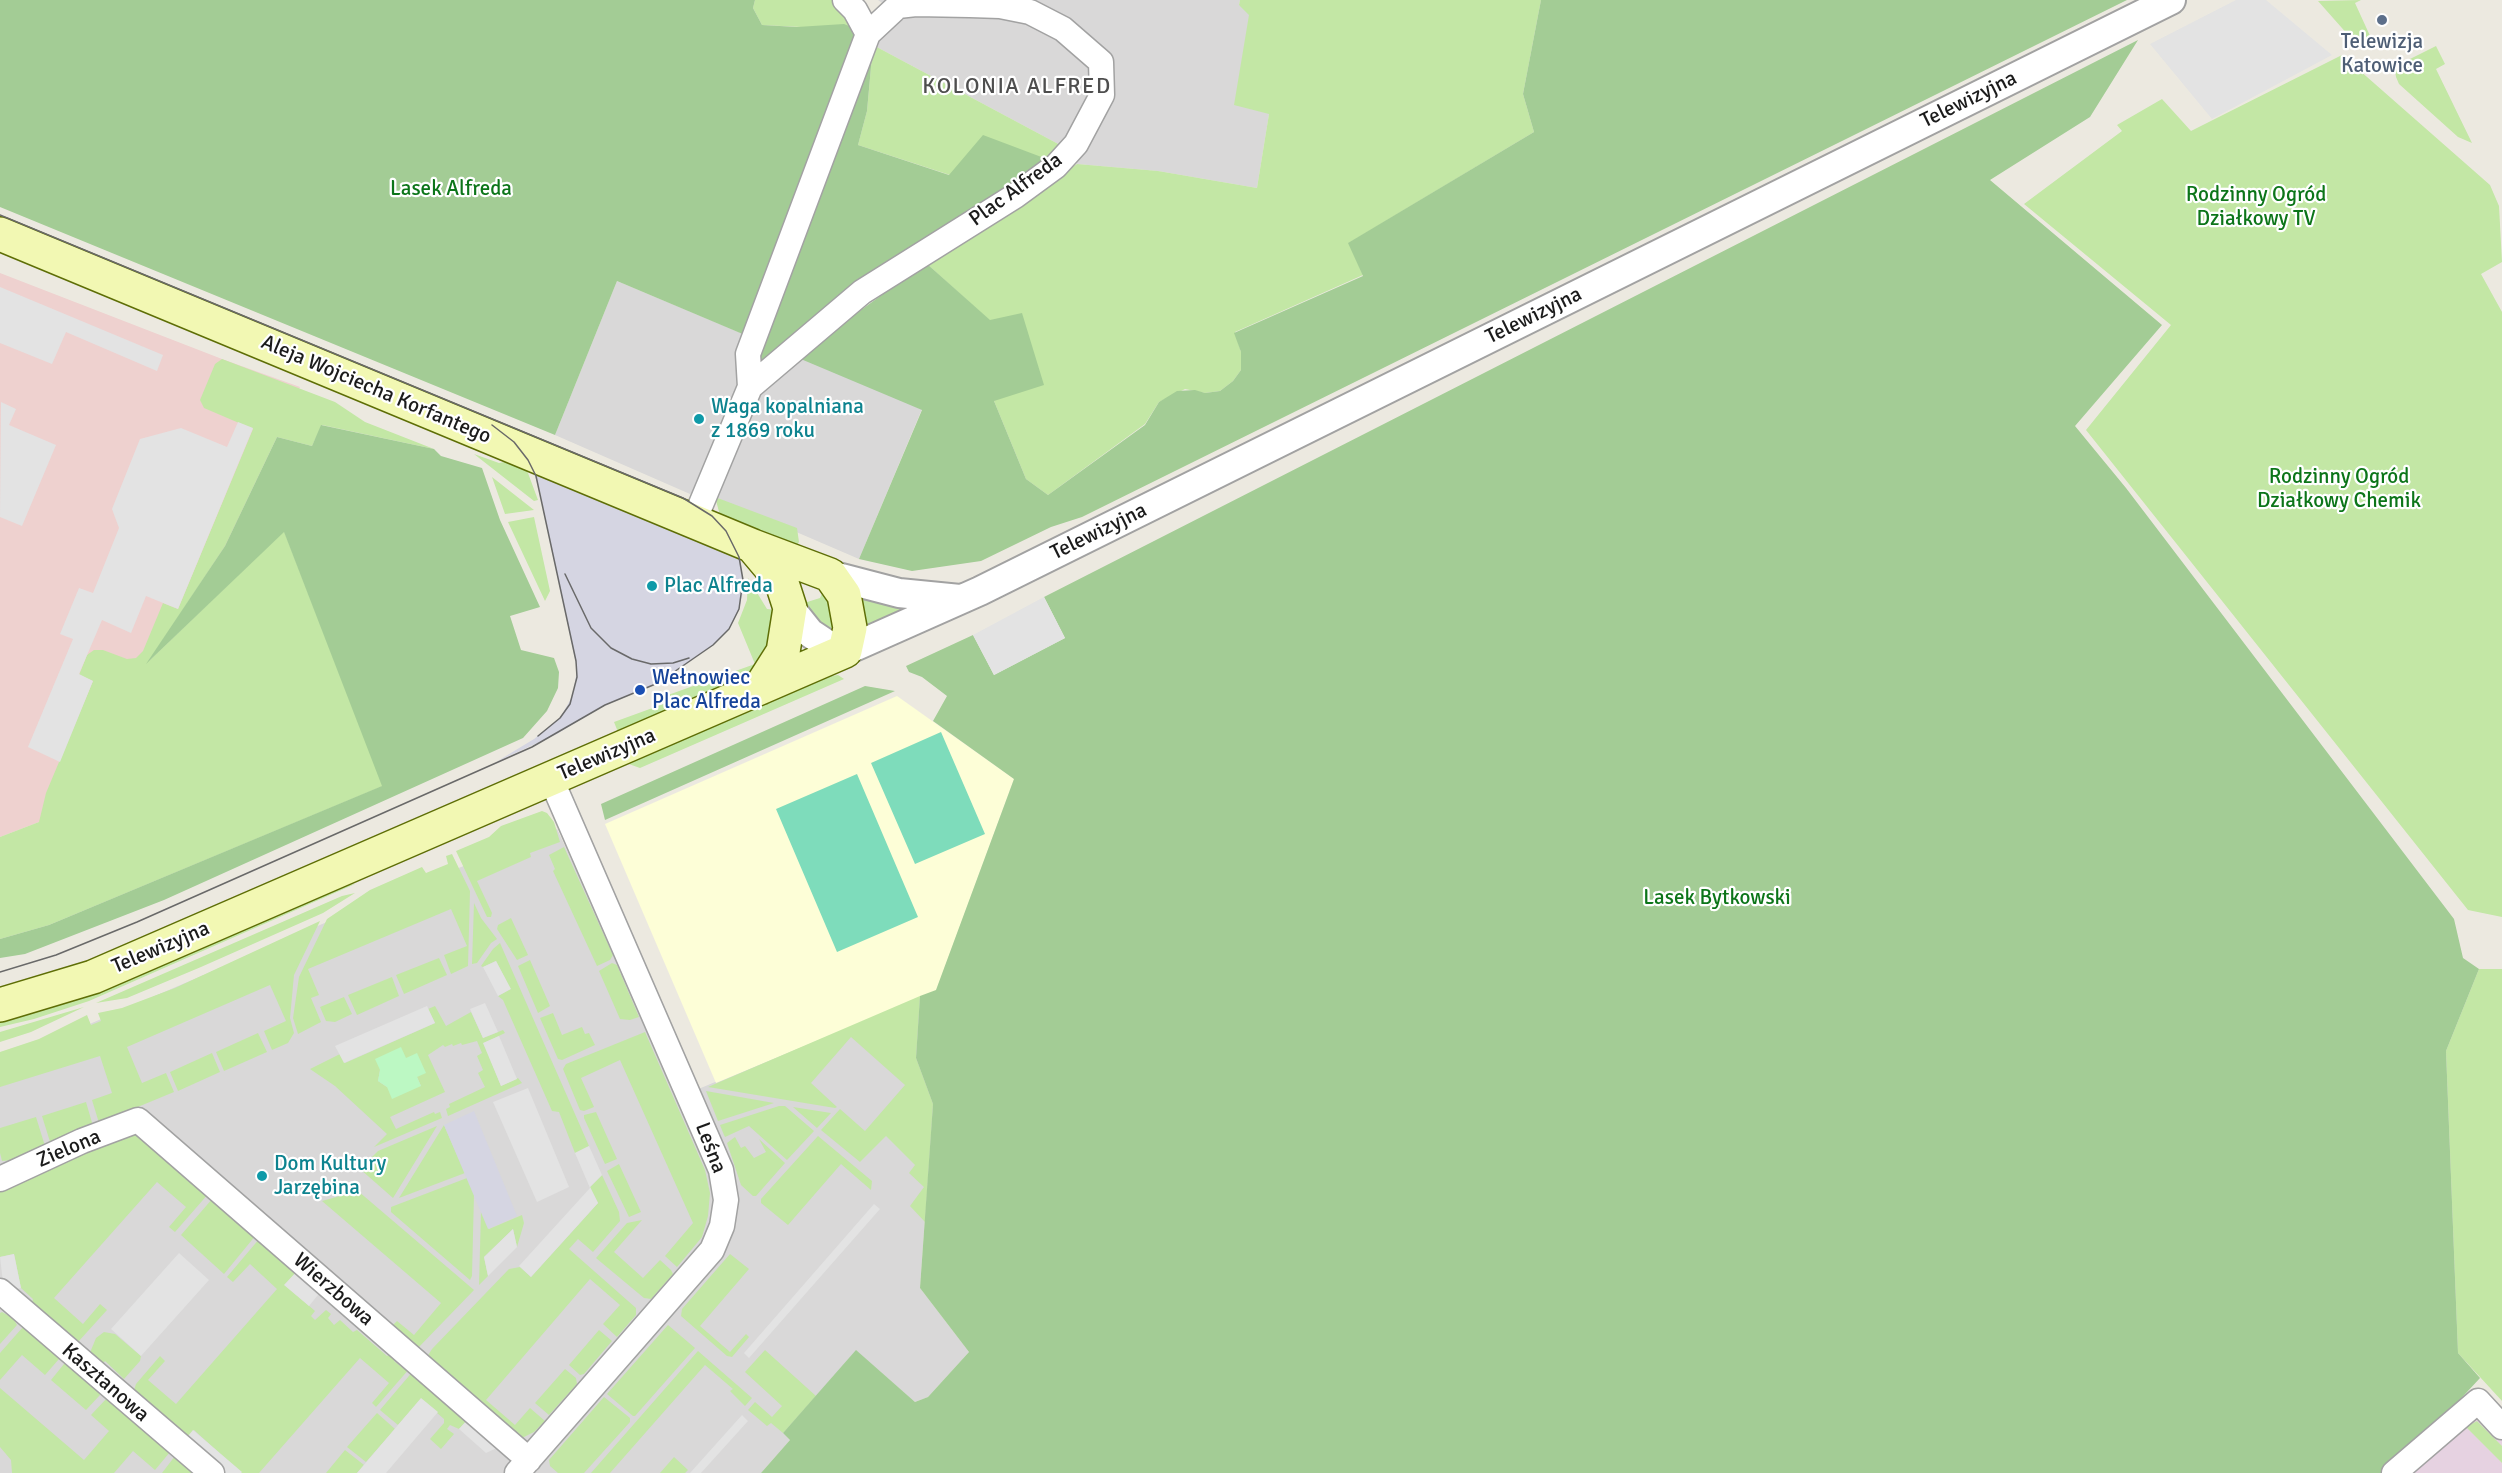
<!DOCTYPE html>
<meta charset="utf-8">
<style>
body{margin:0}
canvas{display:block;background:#ece9e0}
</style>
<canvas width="2502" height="1473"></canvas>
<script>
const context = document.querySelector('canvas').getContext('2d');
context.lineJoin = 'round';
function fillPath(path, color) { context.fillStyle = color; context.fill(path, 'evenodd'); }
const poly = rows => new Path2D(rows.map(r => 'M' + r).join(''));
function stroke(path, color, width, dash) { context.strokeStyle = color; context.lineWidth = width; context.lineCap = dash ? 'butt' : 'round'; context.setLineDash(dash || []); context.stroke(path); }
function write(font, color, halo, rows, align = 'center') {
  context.font = font + ' Signika,sans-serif'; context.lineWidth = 4.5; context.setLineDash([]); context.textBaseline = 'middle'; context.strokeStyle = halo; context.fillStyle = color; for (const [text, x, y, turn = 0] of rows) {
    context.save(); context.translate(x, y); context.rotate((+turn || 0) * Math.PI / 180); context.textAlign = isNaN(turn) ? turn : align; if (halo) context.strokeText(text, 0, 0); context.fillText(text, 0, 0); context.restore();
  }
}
fillPath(poly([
 [878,0,1240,0,1239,5,1250,8,1269,114,1257,188,1158,171,1077,164,1062,146,873,45,895,12],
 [617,281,922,409,859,559,715,497,690,494,555,435],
 [557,829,618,960,705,1163,713,1190,712,1216,707,1232,728,1235,696,1090,920,996,916,1058,933,1104,920,1288,969,1352,928,1397,915,1402,856,1351,783,1433,790,1440,761,1473,0,1473,0,1056,85,1026,378,900]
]), '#d9d8d8');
fillPath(poly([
 [0,273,222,359,300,387,225,546,39,822,0,837]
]), '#eed1cf');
fillPath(poly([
 [2478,1411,2502,1436,2502,1473,2410,1473]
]), '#e6d2e1');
fillPath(poly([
 [897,696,1014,779,936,991,716,1083,605,824]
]), '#fdfed7');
fillPath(poly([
 [755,0,833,0,859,30,762,25,753,8],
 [1240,0,1541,0,1523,94,1534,132,1349,243,1363,275,1235,332,1241,352,1241,370,1233,381,1220,391,1205,393,1185,389,1159,402,1145,424,1048,495,1026,479,994,401,1022,314,990,321,926,263,1077,164,1158,171,1257,188,1269,114,1234,105,1249,15,1239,5],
 [2361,0,2355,3,2371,38,2357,45,2318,1],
 [873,45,1062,146,1052,161,950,175,858,145,867,111],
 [2436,46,2445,64,2436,69,2472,143,2458,137,2399,84,2396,77,2395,70,2398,65],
 [2342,55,2490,185,2499,206,2502,262,2481,274,2502,312,2502,917,2468,910,2086,430,2171,325,2024,204,2122,131,2117,125,2162,99,2191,131],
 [222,359,335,402,365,422,434,449,322,425,312,446,277,437,225,546,149,661,284,531,383,786,49,925,0,939,0,837,39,822,46,793,93,681,79,675,87,655,94,650,103,650,127,659,136,658,143,651,163,603,178,609,253,429,204,408,200,400,215,364],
 [474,454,499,463,515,460,525,465,538,500,534,501],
 [492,477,534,510,505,514],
 [715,497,797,528,799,542,796,547,721,519],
 [534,517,550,591,545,601,508,522],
 [748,578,767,609,777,610,767,657,745,680,618,732,614,722,669,702,668,695,755,664,738,623,747,600],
 [825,587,831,593,834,628,824,631,804,603,820,598],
 [856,593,917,607,859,632],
 [838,675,844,679,640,768,626,763,825,677],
 [542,811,547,813,554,822,560,842,530,853,531,857,477,881,492,913,491,917,487,917,456,851,489,837,501,826],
 [564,847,613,955,610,960,597,966,553,871,555,869,549,855],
 [452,854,470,891,468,966,451,974,444,955,467,946,451,909,308,969,319,995,311,998,321,1022,298,1034,293,1018,299,977,327,919,370,890,422,867,426,873,448,864,446,856],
 [355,884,89,1001,34,1019,0,1027,0,1019,334,887],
 [355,893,323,913,201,967,127,998,96,1003,342,896],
 [474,903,481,918,497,939,491,943,477,963,472,964],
 [511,918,528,955,517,960,497,929,498,925],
 [320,921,294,975,290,1018,294,1033,288,1043,272,1050,264,1031,286,1021,270,985,127,1047,142,1083,166,1073,174,1092,99,1123,92,1100,112,1093,100,1056,0,1087,0,1052,39,1039,87,1015,91,1025,101,1021,98,1013,122,1008,175,988],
 [500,943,589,1146,575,1153,559,1112,552,1111,503,1000,498,996,510,989,496,961,483,967,481,966,493,949],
 [439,958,447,975,404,994,396,975],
 [530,960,550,1006,538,1013,518,966],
 [612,963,617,965,639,1017,630,1020,620,1019,599,971],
 [2479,969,2502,969,2502,1401,2458,1353,2446,1051],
 [392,977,399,996,357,1015,348,995],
 [920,996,916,1058,933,1104,925,1222,910,1206,924,1187,909,1173,915,1165,886,1136,860,1162,821,1130,840,1109,865,1131,905,1085,851,1037,811,1083,837,1107,835,1108,708,1087],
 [344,997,352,1014,335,1022,326,1021,320,1007],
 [435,1006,446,1026,471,1012,483,1038,503,1030,505,1033,484,1043,501,1086,518,1078,522,1083,448,1116,446,1109,450,1107,449,1104,485,1087,478,1073,483,1070,477,1056,482,1053,477,1041,462,1045,461,1043,453,1046,452,1044,445,1047,443,1045,428,1055,445,1092,390,1117,396,1129,434,1112,435,1114,440,1112,442,1118,374,1147,387,1134,335,1086,310,1069,340,1054,345,1063,435,1023,428,1009],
 [380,1070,417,1077,421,1086,387,1087,378,1081],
 [84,1007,31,1032,0,1042,0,1032],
 [553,1013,562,1035,582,1027,585,1034,589,1033,595,1045,562,1060,558,1059,540,1018],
 [645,1032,705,1170,710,1193,708,1216,702,1237,677,1267,665,1256,693,1223,620,1060,581,1078,594,1107,584,1111,580,1110,563,1069,566,1064],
 [258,1033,267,1052,224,1071,216,1052],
 [212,1053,220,1072,178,1091,170,1072],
 [706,1091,774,1103,718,1121],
 [86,1102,93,1126,51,1145,42,1116],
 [779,1106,785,1106,814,1131,787,1160,749,1126,725,1137,724,1135,720,1125],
 [793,1107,831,1113,817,1128],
 [596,1112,617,1159,605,1164,584,1118,584,1115],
 [36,1117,45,1146,14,1160,2,1161,0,1153,0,1128],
 [444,1125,465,1173,399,1198],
 [437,1126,393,1198,360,1169,378,1151],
 [135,1133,148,1141,209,1193,175,1232,169,1227,186,1207,157,1182,54,1298,83,1324,100,1304,107,1310,78,1342,30,1310,33,1299,21,1288,14,1254,0,1257,0,1186,94,1142],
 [818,1136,872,1181,871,1190,841,1164,788,1225,761,1203,761,1199],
 [735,1137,741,1148,745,1146,754,1158,766,1152,759,1139,785,1163,756,1196,753,1196,741,1185,727,1143],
 [619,1164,641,1212,629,1217,607,1171],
 [602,1175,619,1212,620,1221,593,1252,578,1239,569,1249,636,1308,636,1315,617,1337,603,1324,620,1305,590,1279,486,1400,515,1425,530,1408,545,1421,534,1432,522,1438,427,1357,432,1349,509,1269,520,1267,531,1277,598,1203,590,1187],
 [467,1178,474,1194,472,1276,470,1280,391,1212,391,1207],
 [358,1191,474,1290,417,1349,389,1329,397,1321,414,1335,441,1303,322,1201],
 [213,1198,256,1235,224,1274,181,1235],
 [481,1211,489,1229,522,1215,524,1223,517,1247,513,1229,484,1257,488,1276,479,1285],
 [642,1220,614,1252,643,1278,660,1260,671,1270,673,1274,651,1299,644,1298,596,1258,627,1223],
 [260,1238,298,1270,285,1285,315,1311,311,1316,315,1320,326,1310,331,1314,328,1318,334,1325,340,1320,353,1332,357,1330,387,1356,393,1352,396,1355,394,1361,404,1369,410,1368,376,1407,372,1403,389,1383,360,1358,259,1473,241,1473,194,1430,183,1442,134,1390,136,1384,160,1356,165,1361,148,1380,176,1404,277,1289,250,1264,233,1282,227,1277],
 [730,1254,749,1269,700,1326,730,1352,746,1334,749,1337,732,1357,727,1356,681,1316,682,1309],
 [2,1312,13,1318,17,1325,0,1344,0,1313],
 [668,1325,695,1348,635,1416,633,1416,607,1394],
 [23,1327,59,1359,45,1375,22,1355,0,1380,0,1353],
 [599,1330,612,1341,584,1374,580,1375,569,1365],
 [104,1332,115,1334,141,1356,140,1361,124,1379,105,1361,97,1371,89,1355,96,1338],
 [765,1350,816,1396,783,1433,771,1423,767,1426,748,1410,755,1402,772,1417,782,1406,745,1372],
 [698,1351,752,1398,745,1406,730,1391,733,1389,705,1365,610,1473,591,1473],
 [64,1364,68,1364,99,1391,100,1395,86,1410,51,1380],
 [565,1369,576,1378,577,1384,549,1415,535,1403],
 [414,1370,469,1418,459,1429,450,1425,447,1429,454,1434,441,1449,430,1439,444,1423,444,1419,421,1399,398,1425,380,1410],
 [0,1388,84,1460,109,1431,91,1415,107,1398,170,1452,155,1470,133,1451,114,1473,12,1473,11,1460,0,1447],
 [604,1397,630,1418,630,1422,584,1473,558,1473,550,1466,549,1460],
 [377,1413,395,1429,366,1462,347,1447],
 [2477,1421,2502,1446,2502,1463,2466,1427],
 [345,1450,364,1465,357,1473,326,1473],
 [175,1456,195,1473,162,1473],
 [674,1457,688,1470,685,1473,660,1473]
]), '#c3e7a5');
fillPath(poly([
 [0,0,755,0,753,8,762,25,797,27,844,24,859,30,745,335,617,281,555,435,0,207],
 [1541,0,2127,0,1082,517,1051,527,981,561,912,571,859,559,922,410,796,357,926,263,990,320,1022,313,1044,385,994,401,1026,479,1048,495,1145,425,1159,402,1177,391,1195,390,1205,393,1220,391,1233,381,1241,370,1241,352,1234,333,1363,276,1348,243,1534,132,1523,94],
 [2138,40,2090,117,1990,180,2162,325,2075,426,2126,488,2454,919,2463,958,2479,969,2446,1051,2458,1353,2480,1378,2392,1473,761,1473,790,1440,783,1433,856,1350,915,1402,928,1397,969,1352,920,1288,933,1104,916,1058,920,996,936,990,1014,779,933,721,947,696,922,677,909,672,906,666,973,635,994,675,1065,638,1044,597],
 [873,45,867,111,858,145,949,175,983,135,1052,161,757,371,757,349],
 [321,425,434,449,441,456,482,468,500,520,540,607,510,616,521,650,554,658,559,672,558,688,547,711,523,738,164,900,25,954,0,958,0,939,49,925,382,786,284,532,146,664,225,546,277,437,312,446],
 [865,686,895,691,605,820,601,804]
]), '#a3cc95');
fillPath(poly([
 [401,1047,406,1058,417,1053,426,1073,417,1077,421,1086,392,1099,387,1087,378,1081,380,1070,375,1059]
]), '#bcf8c3');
fillPath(poly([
 [941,732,985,834,915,864,871,763],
 [857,774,918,917,837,952,776,809]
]), '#7edcbb');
fillPath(poly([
 [2236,0,2266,0,2332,55,2212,119,2150,44],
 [0,287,163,355,157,371,66,332,52,364,0,343],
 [1,402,16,409,9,425,56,445,22,526,0,517],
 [238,422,253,428,178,609,146,596,131,633,102,620,79,674,93,681,60,762,28,747,73,639,60,634,79,588,93,593,119,528,112,509,140,439,181,428,227,447],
 [1044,597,1065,638,994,675,973,635],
 [496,961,511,989,498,996,483,967],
 [485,1003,498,1032,483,1038,470,1009],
 [427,1006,435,1023,344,1063,335,1046],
 [499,1036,517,1079,501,1086,483,1043],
 [528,1088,569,1187,537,1202,493,1102],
 [589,1146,602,1175,590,1187,598,1203,531,1277,519,1266,590,1188,575,1153],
 [874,1204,880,1209,749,1358,744,1353],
 [513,1229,517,1247,488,1276,484,1257],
 [179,1253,209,1280,141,1356,111,1329],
 [14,1254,21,1288,4,1291,0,1257],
 [298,1270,322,1290,309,1306,284,1285],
 [421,1398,438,1412,386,1473,357,1473],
 [742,1415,748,1421,701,1473,690,1473],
 [469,1418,501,1446,486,1453,459,1429],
 [193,1430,242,1472,241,1473,219,1473,183,1442]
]), '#e3e3e3');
fillPath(poly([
 [453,402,663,489,699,507,739,557,742,570,743,592,739,609,729,629,713,645,658,683,604,705,557,734,496,762,534,739,560,718,573,695,577,669,539,487,531,466,476,415],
 [474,1111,517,1216,488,1229,444,1125]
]), '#d5d5e2');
const minor = poly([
 [845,0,855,10,868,34],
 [694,521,750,387,862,292,1015,196,1056,166,1076,144,1102,95,1101,62,1063,29,1030,12,1000,6,970,5,916,4,898,6,868,34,748,354,750,387],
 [0,1179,82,1141,138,1120,529,1460],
 [0,1291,212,1473],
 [517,1473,712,1250,722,1226,726,1200,721,1170,551,779],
 [2394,1473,2478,1401,2502,1427]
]);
const tertiary = poly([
 [830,575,899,593,960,599],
 [790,608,810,633,840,653],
 [845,651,980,591,2171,0]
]);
const secondary = poly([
 [0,234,753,546,830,575,844,595,850,628,845,651,93,977,0,1005],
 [754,548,781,580,790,608,783,652,760,688]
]);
stroke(minor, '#a2a2a2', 27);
stroke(tertiary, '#a2a2a2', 32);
stroke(secondary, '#5e6e06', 36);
stroke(minor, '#fff', 24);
stroke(tertiary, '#fff', 28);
stroke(secondary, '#f2f8b3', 33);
stroke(poly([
 [0,215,683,498,712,516,726,531,739,557,743,580,739,609,729,629,713,645,658,683,605,705,532,747,137,922,56,955,0,972],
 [492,425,514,442,528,460,536,476,576,661,577,677,570,704,560,718,538,736],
 [565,574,591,628,611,648,632,659,651,664,673,663,689,658]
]), '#696969', 1.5);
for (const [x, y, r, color] of [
 [2382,20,6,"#5c6f8a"],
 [699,419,6,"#0f9aa8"],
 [652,586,6,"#0f9aa8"],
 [640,690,6,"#1a4fb4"],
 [262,1176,6,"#0f9aa8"]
]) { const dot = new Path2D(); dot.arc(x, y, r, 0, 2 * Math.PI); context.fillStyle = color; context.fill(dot); stroke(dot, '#fff', 2); }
write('21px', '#4e5e75', '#fff', [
 ["Telewizja",2382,42],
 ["Katowice",2382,66]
]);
write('21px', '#1b1b1b', '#fff', [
 ["Telewizyjna",1969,100,-26],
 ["Plac Alfreda",1016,190,-36],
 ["Telewizyjna",1534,316,-26],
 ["Aleja Wojciecha Korfantego",376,390,23],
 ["Telewizyjna",1099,532,-26],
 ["Telewizyjna",607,755,-23],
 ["Telewizyjna",161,948,-23],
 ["Leśna",710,1148,69],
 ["Zielona",69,1149,-23],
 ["Wierzbowa",333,1290,41],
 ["Kasztanowa",105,1383,41]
]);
write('21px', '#0c7519', '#fff', [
 ["Lasek Alfreda",451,189],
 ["Rodzinny Ogród",2256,195],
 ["Działkowy TV",2256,219],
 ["Rodzinny Ogród",2339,477],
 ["Działkowy Chemik",2339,501],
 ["Lasek Bytkowski",1717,898]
]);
write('21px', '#0d838f', '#fff', [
 ["Waga kopalniana",711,407],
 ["z 1869 roku",711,431],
 ["Plac Alfreda",664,586],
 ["Dom Kultury",274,1164],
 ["Jarzębina",274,1188]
], 'left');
write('21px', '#164399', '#fff', [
 ["Wełnowiec",652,678],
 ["Plac Alfreda",652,702]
], 'left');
context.letterSpacing = '1.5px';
write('22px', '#4e4e4e', '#fff', [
 ["KOLONIA ALFRED",1017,87]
]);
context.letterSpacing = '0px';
</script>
